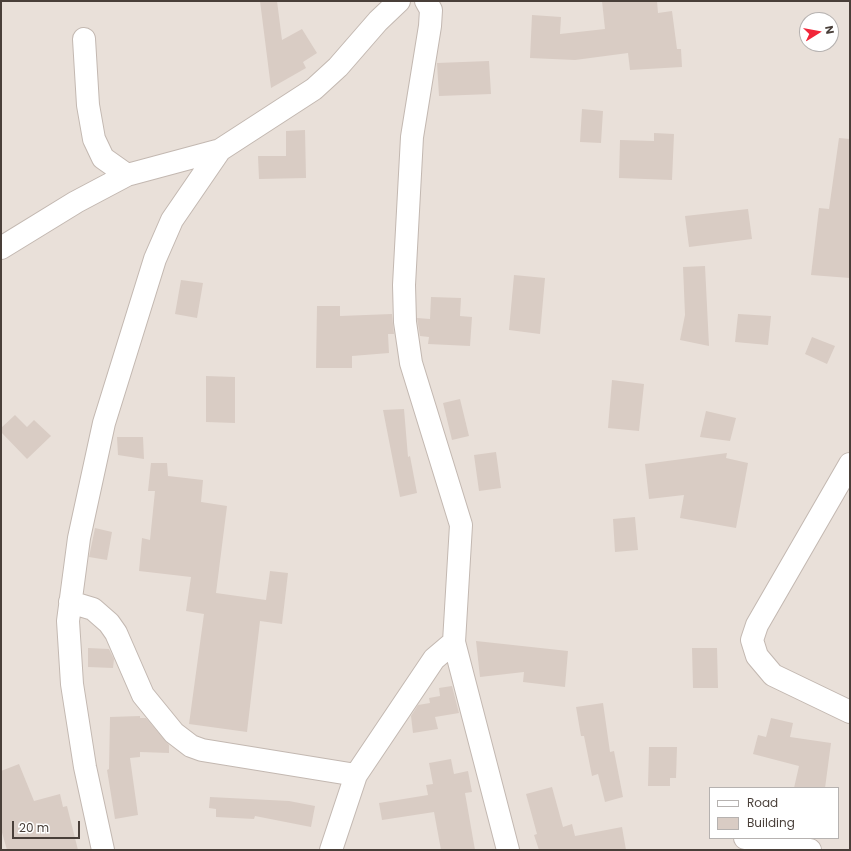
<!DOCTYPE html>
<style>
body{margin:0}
#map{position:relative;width:851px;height:851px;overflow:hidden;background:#f5f0eb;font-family:Poppins,sans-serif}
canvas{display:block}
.frame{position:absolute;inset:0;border:2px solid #493f39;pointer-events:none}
.legend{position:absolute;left:709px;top:787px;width:130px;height:52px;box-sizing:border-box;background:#fff;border:1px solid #b6b2b0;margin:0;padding:5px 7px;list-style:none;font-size:12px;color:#493f39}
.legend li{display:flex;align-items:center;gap:8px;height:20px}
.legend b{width:20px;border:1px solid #b6b2b0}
.north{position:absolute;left:799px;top:12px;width:40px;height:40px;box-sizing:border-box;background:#fff;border:1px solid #b6b2b0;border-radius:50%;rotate:79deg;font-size:11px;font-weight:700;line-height:16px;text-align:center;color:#493f39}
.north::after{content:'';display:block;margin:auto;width:14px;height:18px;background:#f12639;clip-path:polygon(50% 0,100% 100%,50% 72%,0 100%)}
.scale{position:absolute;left:12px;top:821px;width:68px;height:18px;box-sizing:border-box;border:2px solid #493f39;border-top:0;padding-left:5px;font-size:12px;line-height:14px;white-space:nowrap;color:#493f39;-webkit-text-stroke:3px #fff;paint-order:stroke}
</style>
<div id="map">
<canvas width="851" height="851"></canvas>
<div class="frame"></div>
<ul class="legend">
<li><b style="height:5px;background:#fff"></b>Road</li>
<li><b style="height:11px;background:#d9ccc4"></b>Building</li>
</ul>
<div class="north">N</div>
<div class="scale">20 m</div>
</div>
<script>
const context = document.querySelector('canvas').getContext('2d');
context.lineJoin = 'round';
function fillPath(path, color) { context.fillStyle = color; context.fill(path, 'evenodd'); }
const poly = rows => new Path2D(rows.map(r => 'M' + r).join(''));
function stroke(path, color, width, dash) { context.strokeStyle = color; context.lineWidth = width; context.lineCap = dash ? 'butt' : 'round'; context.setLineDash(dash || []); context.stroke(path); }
fillPath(poly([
 [1,1,850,1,850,850,1,850],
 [807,20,831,20,831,44,807,44],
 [710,788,838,788,838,838,710,838]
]), '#e9e0d9');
fillPath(poly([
 [260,1,277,1,282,40,302,29,317,53,303,62,306,68,271,88],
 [602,1,657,1,658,13,672,11,677,49,681,49,682,67,630,70,628,53,575,60,530,58,532,15,561,17,560,34,605,29],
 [489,61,491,94,439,96,437,63],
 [582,109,603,111,601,143,580,142],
 [305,130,306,178,259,179,258,156,286,156,286,131],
 [654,133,674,134,672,180,619,178,620,140,654,141],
 [839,138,850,139,850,278,811,275,819,208,829,209],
 [748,209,752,239,689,247,685,216],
 [705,266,709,346,680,340,685,315,683,267],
 [514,275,545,278,540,334,509,330],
 [181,280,203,283,197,318,175,314],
 [431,297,461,298,460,316,472,317,470,346,428,344,429,337,420,336,417,318,430,319],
 [317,306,340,306,340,316,392,314,394,334,388,334,389,353,352,356,352,368,316,368],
 [738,314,771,316,768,345,735,342],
 [812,337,835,346,827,364,805,354],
 [206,376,235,377,235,423,206,422],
 [612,380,644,384,639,431,608,428],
 [460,399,469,436,452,440,443,403],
 [404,409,408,457,410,456,417,493,400,497,383,410],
 [706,411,736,418,730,441,700,437],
 [15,415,27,427,34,420,51,436,27,459,1,432,1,428],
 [117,437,143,437,144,459,118,455],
 [496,452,501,488,479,491,474,455],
 [727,453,726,458,748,463,736,528,680,518,684,495,649,499,645,464],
 [151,463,167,463,168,476,203,480,201,502,227,506,216,593,266,600,270,571,288,573,282,624,260,621,247,732,189,724,204,614,186,611,191,577,139,571,142,538,150,540,155,491,148,491],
 [635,517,638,550,615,552,613,519],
 [95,528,112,532,107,560,89,557],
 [476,641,568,651,565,687,523,682,524,672,480,677],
 [88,648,109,649,114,659,113,668,88,667],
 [692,648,717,648,718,688,693,688],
 [452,686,459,713,435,717,438,729,413,733,411,716,418,705,430,703,429,698,440,696,439,688],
 [603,703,610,752,614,751,623,797,605,802,598,774,592,776,584,736,581,736,576,707],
 [140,716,140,718,146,718,169,745,169,753,140,752,140,757,130,758,138,815,115,819,107,770,109,769,110,717],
 [771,718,793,723,790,737,831,743,825,788,794,788,799,766,753,754,758,735,766,737],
 [649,747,677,747,676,778,670,778,670,786,648,786],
 [451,759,454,774,468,771,472,792,465,793,475,850,441,850,434,812,382,820,379,803,428,795,426,785,433,784,429,763],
 [19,764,34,801,60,794,63,807,67,806,78,850,7,850,1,829,1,771],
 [552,787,563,827,572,824,575,836,622,827,626,850,539,850,534,835,537,834,526,794],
 [210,797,289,801,315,806,311,827,255,816,254,819,216,817,216,809,209,808]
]), '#d9ccc4');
const minor = poly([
 [426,1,431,10,430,26,412,137,404,285,405,322,411,363,461,525,454,642,508,850],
 [84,39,88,105,94,139,103,158,127,175],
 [1,248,76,202,127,175,220,150,314,89,338,67,378,21,399,1],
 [850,464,757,625,752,640,757,656,773,675,850,712],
 [70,602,93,609,109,623,116,633,143,695,174,733,191,746,202,750,356,775],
 [745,838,810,850],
 [103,850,85,767,72,684,68,621,79,538,104,423,155,259,172,220,220,150],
 [331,850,356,775,434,659,454,642]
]);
stroke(minor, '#c3b8b1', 24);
stroke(minor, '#fff', 22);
</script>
